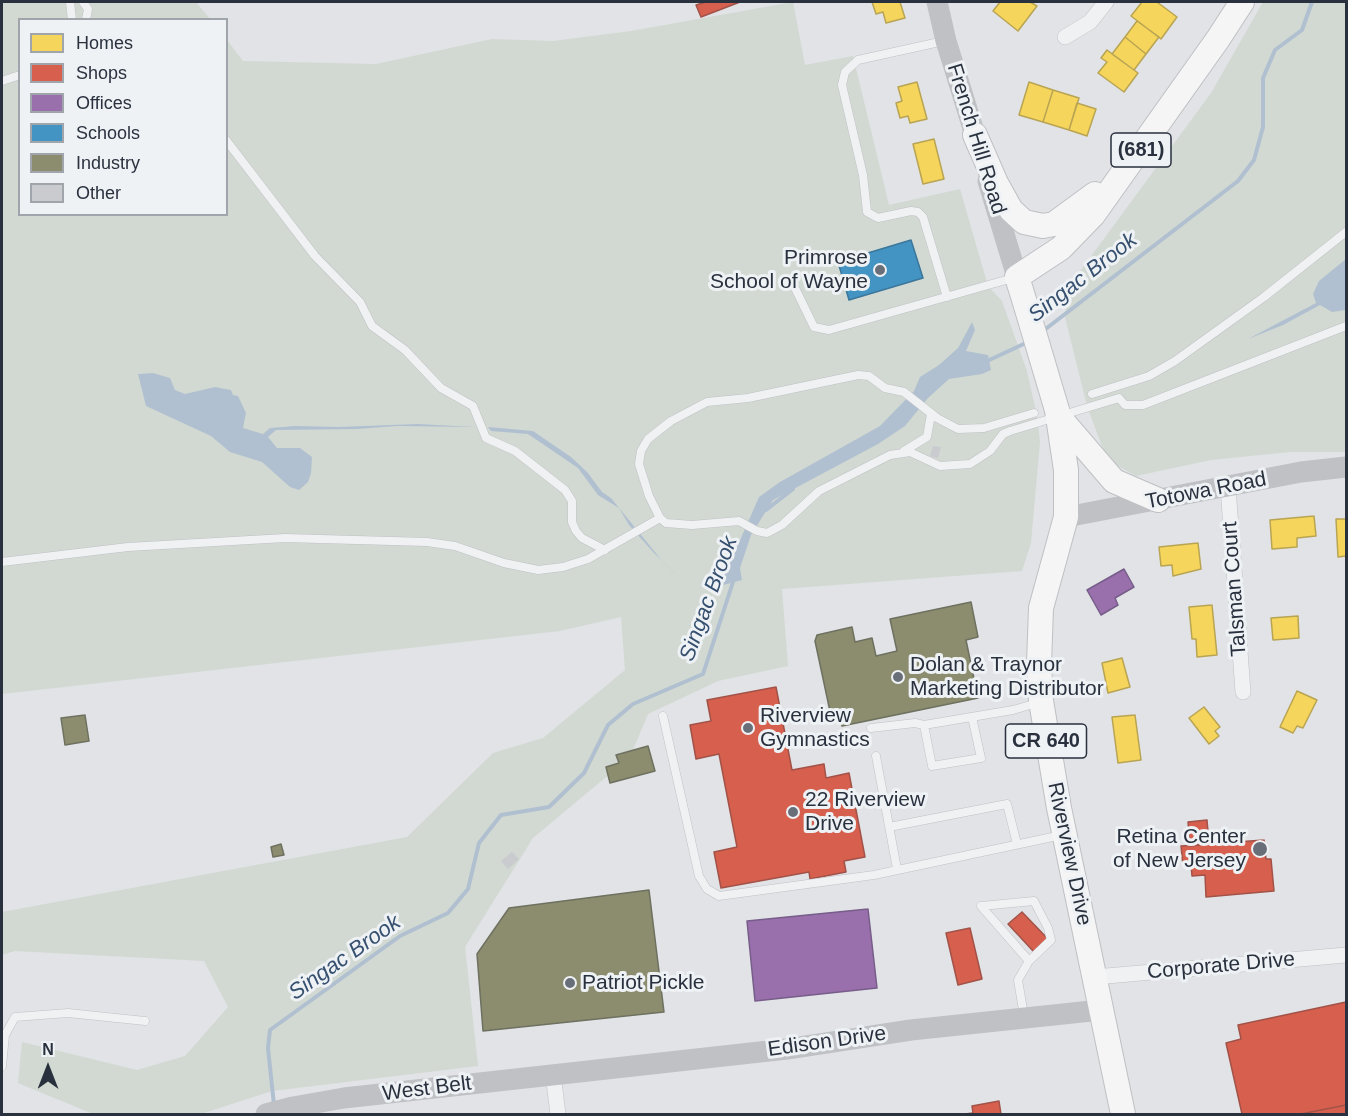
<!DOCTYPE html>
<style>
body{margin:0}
#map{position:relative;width:1348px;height:1116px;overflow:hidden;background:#e1e3e6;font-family:Helvetica,sans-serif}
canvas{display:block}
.frame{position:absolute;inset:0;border:3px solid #29313e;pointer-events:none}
.legend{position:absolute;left:18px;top:18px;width:210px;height:198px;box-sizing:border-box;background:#eff2f5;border:2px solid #a0a5ac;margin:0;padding:8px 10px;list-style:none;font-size:18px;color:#29313e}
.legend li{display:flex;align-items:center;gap:12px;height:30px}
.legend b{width:30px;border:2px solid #a0a5ac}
.north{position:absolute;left:18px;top:1038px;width:60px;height:60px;-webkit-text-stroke:4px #eff2f5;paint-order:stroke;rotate:0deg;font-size:16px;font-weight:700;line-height:24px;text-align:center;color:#29313e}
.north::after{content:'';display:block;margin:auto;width:21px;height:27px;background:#29313e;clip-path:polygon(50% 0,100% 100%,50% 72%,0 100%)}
</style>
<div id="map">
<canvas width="1348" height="1116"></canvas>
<div class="frame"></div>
<ul class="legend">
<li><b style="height:16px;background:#f6d55c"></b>Homes</li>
<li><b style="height:16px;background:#d6604d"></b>Shops</li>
<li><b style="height:16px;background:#9970ab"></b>Offices</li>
<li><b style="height:16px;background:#4393c3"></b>Schools</li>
<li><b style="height:16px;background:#8c8c6e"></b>Industry</li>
<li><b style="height:16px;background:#c9cbce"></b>Other</li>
</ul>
<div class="north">N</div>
</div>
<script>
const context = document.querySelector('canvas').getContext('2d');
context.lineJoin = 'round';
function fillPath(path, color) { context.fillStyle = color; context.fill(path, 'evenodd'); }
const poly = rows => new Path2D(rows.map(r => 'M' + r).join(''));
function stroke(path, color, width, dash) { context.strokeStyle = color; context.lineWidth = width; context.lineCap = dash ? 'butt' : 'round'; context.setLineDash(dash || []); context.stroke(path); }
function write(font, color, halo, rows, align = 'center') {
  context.font = font + ' Helvetica,sans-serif'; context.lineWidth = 6; context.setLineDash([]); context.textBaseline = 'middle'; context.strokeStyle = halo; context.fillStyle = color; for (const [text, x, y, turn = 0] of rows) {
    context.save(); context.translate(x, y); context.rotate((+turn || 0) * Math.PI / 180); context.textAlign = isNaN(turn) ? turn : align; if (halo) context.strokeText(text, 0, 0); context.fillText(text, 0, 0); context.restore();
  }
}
fillPath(poly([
 [2,2,196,2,210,19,20,20,20,214,226,214,227,40,243,61,376,64,492,39,553,41,631,31,793,2,805,65,853,56,889,205,960,189,988,286,1002,301,1027,371,1037,416,1040,442,1031,543,1022,571,782,589,788,666,718,681,648,714,630,757,533,838,465,947,478,1066,272,1091,201,1114,93,1114,18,1083,22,1042,137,1070,185,1056,228,1007,204,961,15,951,2,955,2,912,407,837,493,753,543,738,625,670,621,617,560,631,2,694],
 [1263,2,1346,2,1346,452,1290,452,1211,460,1136,476,1113,463,1103,449,1087,406,1065,317,1067,289,1211,93]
]), '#d2d9d2');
fillPath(poly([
 [1346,259,1346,310,1332,312,1320,305,1283,325,1248,339,1316,303,1313,294,1319,281],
 [972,322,975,330,966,351,988,355,991,370,982,374,949,379,928,398,905,426,878,444,773,500,751,535,740,568,742,580,720,586,759,497,780,482,880,426,914,391,920,377,939,365,958,348],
 [153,373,170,378,175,390,185,394,215,387,231,390,233,395,238,396,246,413,243,428,263,434,270,428,295,426,338,427,418,424,475,427,397,426,357,429,276,430,268,437,277,448,300,448,312,457,311,473,308,482,299,490,290,487,262,462,230,452,211,436,146,406,138,374],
 [488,427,533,431,571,457,588,473,602,492,611,498,663,562,687,585,654,553,629,525,619,508,598,495,578,468,528,434,491,431]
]), '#b1c0d0');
const homes = poly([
 [872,2,900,2,905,18,886,23,883,12,876,14,872,2],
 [1000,2,1030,2,1037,6,1018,31,993,11,1000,2],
 [1142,2,1157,2,1177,17,1161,39,1131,16,1142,2],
 [1137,21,1159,37,1146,54,1125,37,1137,21],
 [1125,37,1146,54,1134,70,1112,54,1125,37],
 [1107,50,1138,73,1124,92,1098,73,1107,62,1101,58,1107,50],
 [917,82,927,119,910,123,908,116,900,118,896,103,902,101,898,87,917,82],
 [1029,82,1053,90,1043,122,1019,115,1029,82],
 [1053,90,1079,98,1069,130,1043,122,1053,90],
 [1077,103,1096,109,1087,136,1069,130,1077,103],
 [934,139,944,179,923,184,913,144,934,139],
 [1314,516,1316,536,1297,538,1297,547,1272,549,1270,520,1314,516],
 [1336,519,1346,519,1346,556,1338,557,1336,519],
 [1198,543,1201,569,1173,576,1172,565,1161,566,1159,547,1198,543],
 [1212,605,1217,655,1197,657,1196,639,1192,639,1189,607,1212,605],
 [1298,616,1299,638,1273,640,1271,618,1298,616],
 [1122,658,1130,687,1108,693,1102,663,1122,658],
 [1297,691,1317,700,1303,728,1297,726,1293,733,1280,727,1297,691],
 [1204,707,1220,727,1215,731,1219,736,1209,744,1189,718,1204,707],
 [1135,715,1141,760,1118,763,1112,717,1135,715]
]);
fillPath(homes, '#f6d55c');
stroke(homes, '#b8a453', 1.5);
const shops = poly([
 [706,2,740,2,701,17,696,5,706,2],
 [776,687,792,770,824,764,826,778,849,773,865,857,844,861,846,872,810,879,809,872,721,888,714,852,737,847,719,754,696,759,690,725,711,721,707,700,776,687],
 [1207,820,1209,844,1190,846,1188,822,1207,820],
 [1264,840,1266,859,1271,859,1274,891,1206,897,1205,875,1192,876,1191,865,1183,865,1181,846,1264,840],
 [1022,912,1048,939,1034,952,1008,924,1022,912],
 [970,928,982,979,958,985,946,933,970,928],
 [1346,1002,1346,1105,1301,1114,1242,1114,1226,1043,1241,1039,1238,1025,1346,1002],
 [999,1101,1001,1114,965,1114,973,1113,972,1106,999,1101],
 [1346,1105,1346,1114,1301,1114,1346,1105]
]);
fillPath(shops, '#d6604d');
stroke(shops, '#a25248', 1.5);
const offices = poly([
 [1124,569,1134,587,1115,598,1118,605,1101,615,1087,590,1124,569],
 [868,909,877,988,755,1001,747,921,868,909]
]);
fillPath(offices, '#9970ab');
stroke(offices, '#775d8a', 1.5);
const schools = poly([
 [911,240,923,278,849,300,838,262,911,240]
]);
fillPath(schools, '#4393c3');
stroke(schools, '#3b769b', 1.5);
const industry = poly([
 [971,602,978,637,966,640,978,698,842,726,840,714,831,716,815,641,817,635,852,627,855,642,872,638,876,656,897,651,890,619,971,602],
 [85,715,89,741,65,745,61,718,85,715],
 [648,746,655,771,610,783,606,767,619,763,616,755,648,746],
 [281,844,284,855,273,857,271,847,281,844],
 [649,890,664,1012,483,1031,477,954,509,908,649,890]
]);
fillPath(industry, '#8c8c6e');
stroke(industry, '#6e7160', 1.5);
stroke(poly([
 [1043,331,1238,181,1254,160,1263,127,1263,78,1275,50,1302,30,1312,2],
 [985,362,1028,342],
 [766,510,793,489],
 [274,1105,268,1048,270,1030,400,936,448,913,468,889,479,843,501,815,549,807,584,773,608,725,633,704,703,674,734,579]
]), '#b1c0d0', 4);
fillPath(poly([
 [933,446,941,447,938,458,930,456],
 [512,852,519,859,508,869,501,861]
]), '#c9cbce');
const lane = poly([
 [70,2,72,20],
 [83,2,88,9,86,20],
 [944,41,858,60,845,72,842,85,863,175,867,212,878,218,911,211,918,212,923,217,947,297],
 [2,81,20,75],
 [226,140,315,256,360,302,372,326,405,350,441,388,473,406,486,438,515,451,565,490,572,501,572,522,576,531,582,538,605,550],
 [796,290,814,327,829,330,1013,278],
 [1092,394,1149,376,1175,361,1264,297,1346,232],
 [1034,413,984,428,958,429,937,418,904,392,885,388,869,376,858,375,748,398,707,402,671,421,648,439,641,451,639,464,649,496,660,518,666,523,692,525,739,521,757,531,767,533,782,525,819,491,890,455,910,452,940,466,970,464,990,451,1003,434,1010,431,1119,398,1125,405,1143,405,1346,326],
 [904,451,927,437,931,414],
 [2,562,128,547,285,538,427,542,455,546,504,563,538,570,563,567,588,559,660,518],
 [663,716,699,876,707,889,719,896,874,875,1062,835],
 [972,717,981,758,932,766,924,725,1013,710,1037,703],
 [871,728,915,723,924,725],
 [876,756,897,869],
 [889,827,1007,804,1017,844],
 [1024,1016,1018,980,1029,961,1051,940,1048,928,1034,901,981,906,1029,961],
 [2,1066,5,1035,15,1017,68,1013,145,1021]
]);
const street = poly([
 [1065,37,1090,22,1106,2],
 [1228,487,1243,692],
 [1095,977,1346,955],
 [553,1074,558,1114]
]);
const primary = poly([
 [975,135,996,183,1011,210,1024,222,1043,226,1054,224,1095,194],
 [1026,306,1017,277,1061,248,1093,215,1218,39,1242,2],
 [1057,410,1066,470,1066,517,1041,608,1039,664,1041,701,1059,808,1123,1114],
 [1059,417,1114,481,1158,500]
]);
stroke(lane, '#bfc1c4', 9);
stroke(street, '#bfc1c4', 16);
stroke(primary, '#bec0c3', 26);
stroke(lane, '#f0f1f3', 8);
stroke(street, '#f0f1f3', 15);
stroke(poly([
 [937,2,946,41,980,151],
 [988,181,1017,277],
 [1066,517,1301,472,1346,467],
 [266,1114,293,1107,344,1098,787,1049,911,1030,1101,1010]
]), '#bfc1c5', 21);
stroke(primary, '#f5f5f6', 24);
const primaryBridge = poly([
 [1026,306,1057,410]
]);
stroke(primaryBridge, '#bec0c3', 26, []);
stroke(primaryBridge, '#f5f5f6', 24);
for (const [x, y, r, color] of [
 [880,270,6,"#696f79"],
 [898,677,6,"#696f79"],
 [748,728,6,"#696f79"],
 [793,812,6,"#696f79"],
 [1260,849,8,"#696f79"],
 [570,983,6,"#696f79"]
]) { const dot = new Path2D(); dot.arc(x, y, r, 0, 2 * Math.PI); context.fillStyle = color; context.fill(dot); stroke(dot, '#eff2f5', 2); }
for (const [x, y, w] of [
 [1141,150,60],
 [1046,741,81]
]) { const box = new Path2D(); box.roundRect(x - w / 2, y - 17, w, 34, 4.5); context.fillStyle = '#eff2f5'; context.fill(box); stroke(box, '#29313e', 1.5); }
write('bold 20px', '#29313e', null, [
 ["(681)",1141,150],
 ["CR 640",1046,741]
]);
write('21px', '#29313e', '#eff2f5', [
 ["French Hill Road",976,139,73],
 ["Totowa Road",1206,491,-11],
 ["Talsman Court",1235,589,-94],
 ["Riverview Drive",1069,854,78],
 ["Corporate Drive",1221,966,-5],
 ["Edison Drive",827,1042,-8],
 ["West Belt",427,1089,-7]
]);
write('21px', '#29313e', '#eff2f5', [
 ["Primrose",868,258,"right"],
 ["School of Wayne",868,282,"right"],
 ["Dolan & Traynor",910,665],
 ["Marketing Distributor",910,689],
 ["Riverview",760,716],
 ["Gymnastics",760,740],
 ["22 Riverview",805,800],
 ["Drive",805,824],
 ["Retina Center",1246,837,"right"],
 ["of New Jersey",1246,861,"right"],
 ["Patriot Pickle",582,983]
], 'left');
write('italic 22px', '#36506f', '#eff2f5', [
 ["Singac Brook",1083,278,-38],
 ["Singac Brook",709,599,-70],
 ["Singac Brook",345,958,-35]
]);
</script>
